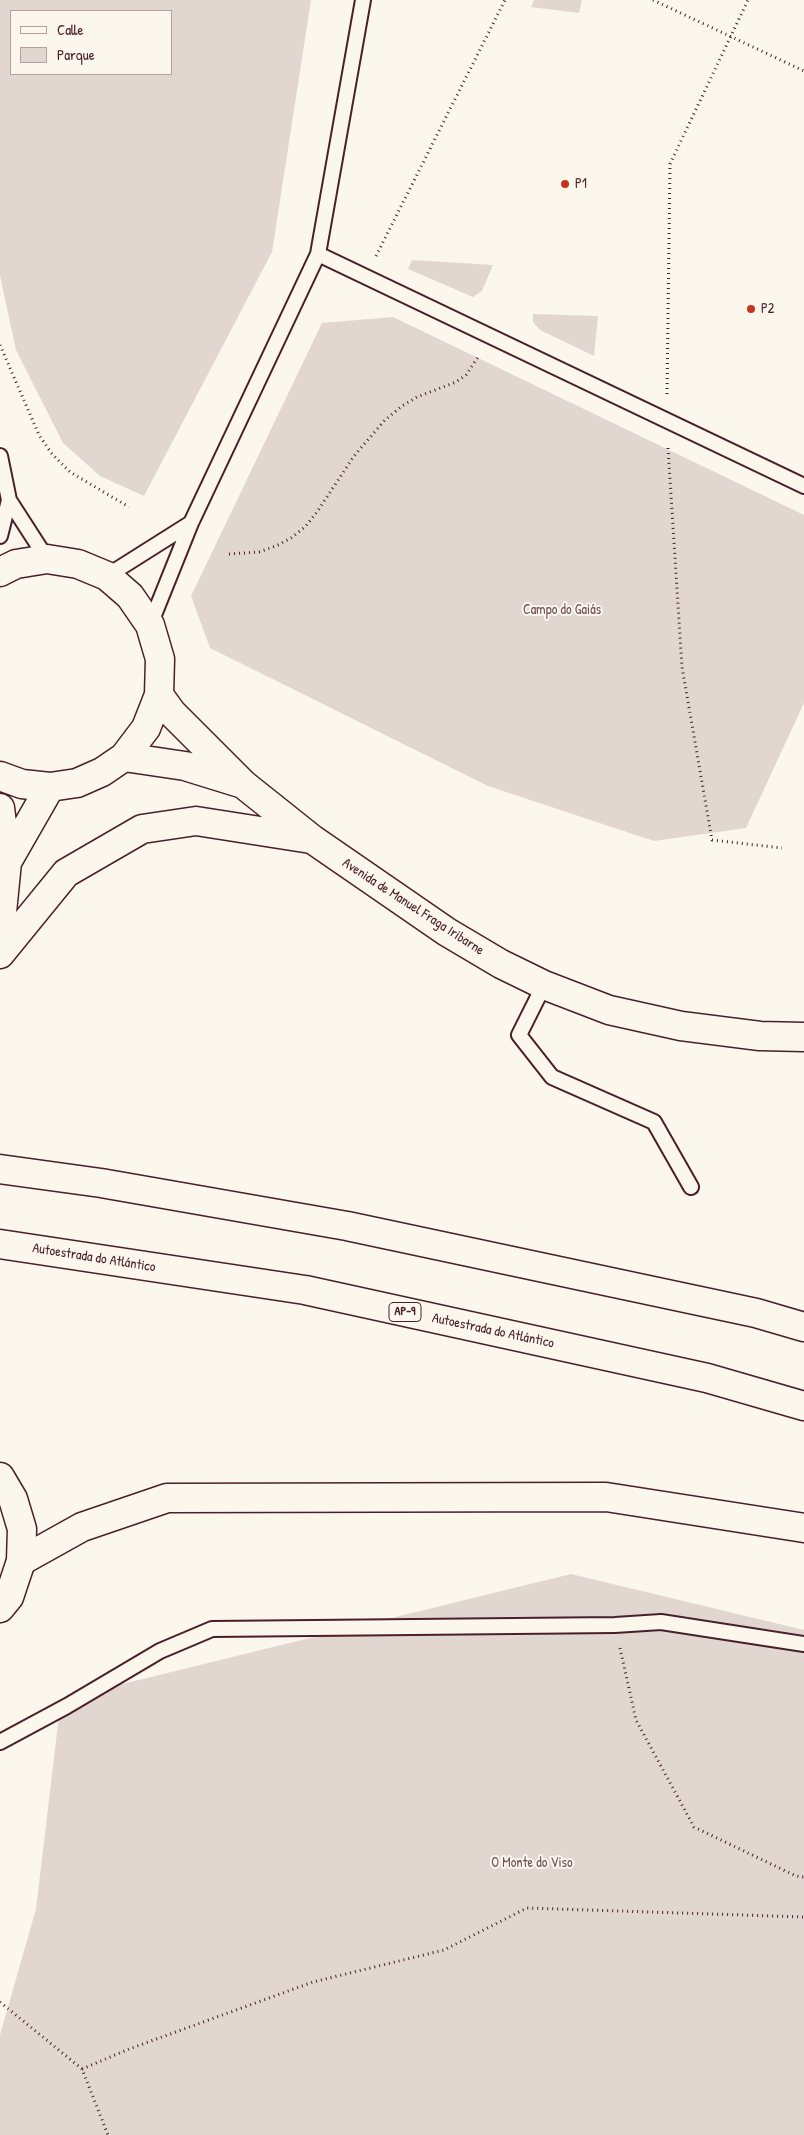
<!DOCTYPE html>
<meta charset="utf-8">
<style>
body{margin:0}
#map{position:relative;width:804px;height:2135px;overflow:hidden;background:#fbf7ec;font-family:"Patrick Hand",sans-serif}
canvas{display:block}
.legend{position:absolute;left:10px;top:10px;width:162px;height:65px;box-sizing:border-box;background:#fbf7ec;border:1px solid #b4a19f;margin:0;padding:6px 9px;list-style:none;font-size:15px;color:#4a1f2b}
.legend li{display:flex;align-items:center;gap:10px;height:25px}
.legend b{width:25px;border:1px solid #b4a19f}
</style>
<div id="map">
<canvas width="804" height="2135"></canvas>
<ul class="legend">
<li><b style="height:6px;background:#fbf7ec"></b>Calle</li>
<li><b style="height:14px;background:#e2d7d0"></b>Parque</li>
</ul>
</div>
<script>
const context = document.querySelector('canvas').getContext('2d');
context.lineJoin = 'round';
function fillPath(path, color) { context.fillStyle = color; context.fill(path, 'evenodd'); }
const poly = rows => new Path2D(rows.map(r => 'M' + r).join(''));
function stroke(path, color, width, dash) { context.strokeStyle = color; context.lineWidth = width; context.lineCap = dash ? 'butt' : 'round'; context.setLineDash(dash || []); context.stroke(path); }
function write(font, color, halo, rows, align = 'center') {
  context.font = font + ' "Patrick Hand",sans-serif'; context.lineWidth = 4; context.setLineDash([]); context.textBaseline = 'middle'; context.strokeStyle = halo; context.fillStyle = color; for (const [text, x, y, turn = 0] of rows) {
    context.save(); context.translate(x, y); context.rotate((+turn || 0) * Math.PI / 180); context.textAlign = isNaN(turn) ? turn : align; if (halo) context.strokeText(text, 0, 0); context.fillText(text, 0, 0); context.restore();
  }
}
fillPath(poly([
 [0,0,311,0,272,252,144,496,100,476,63,443,16,350,0,276],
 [11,11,171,11,171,74,11,74],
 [534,0,582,0,579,13,531,7],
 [412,260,493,265,482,291,473,297,408,269],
 [533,314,598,316,594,356,540,330,533,322],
 [393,317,804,515,804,703,746,828,654,841,488,786,210,648,191,596,322,323],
 [571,1574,804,1630,804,2135,0,2135,0,2035,36,1909,61,1699]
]), '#e2d7d0');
const service = poly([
 [318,254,804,486],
 [0,456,9,500,47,559],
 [0,536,9,500],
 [107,576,191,523],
 [150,625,191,523,318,254,363,0],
 [544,985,519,1035,552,1077,654,1122,691,1187],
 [0,1742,67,1706,160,1651,212,1629,615,1625,661,1622,804,1644]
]);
const tertiary = poly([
 [0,572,16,564,47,559,78,564,107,576,130,596,150,625,160,659,159,695,146,728,124,757,102,772,77,783,50,787,22,784,0,776],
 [159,695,172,713,243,784,312,839,447,932,501,964,544,985,609,1010,681,1026,760,1036,804,1037],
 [124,757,185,766,240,783],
 [0,808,7,862,0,932],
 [7,862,50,787],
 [0,954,66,873,142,829,196,821,311,839],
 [0,1477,13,1499,22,1529,21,1561,9,1597,0,1608]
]);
const motorway = poly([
 [0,1169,101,1183,347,1226,756,1313,804,1327],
 [0,1244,305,1290,707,1378,804,1406],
 [21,1561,82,1527,167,1498,606,1497,804,1528]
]);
stroke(service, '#4a1f2b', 18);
stroke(tertiary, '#4a1f2b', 31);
stroke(motorway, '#4a1f2b', 31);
stroke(poly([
 [653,0,804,71],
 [376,256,505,0],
 [0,345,39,435,52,454,70,472,129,507],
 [667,394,670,164,748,0],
 [668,448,682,667,712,840,782,848],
 [229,554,259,552,276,546,291,538,305,527,317,512,354,456,385,420,402,406,417,397,456,382,466,375,478,357],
 [620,1648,636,1720,694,1827,796,1876,804,1877],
 [0,2002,82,2069,108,2135],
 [82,2069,129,2049,313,1982,444,1950,527,1908,804,1917]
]), '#4a1f2b', 3, [1, 4]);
stroke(service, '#fbf7ec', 14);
stroke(tertiary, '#fbf7ec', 28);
stroke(motorway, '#fbf7ec', 28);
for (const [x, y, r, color] of [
 [565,184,5,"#c8321e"],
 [751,309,5,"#c8321e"]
]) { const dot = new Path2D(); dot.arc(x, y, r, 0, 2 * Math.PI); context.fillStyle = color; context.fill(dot); stroke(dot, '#fbf7ec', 2); }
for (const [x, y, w] of [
 [405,1312,32]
]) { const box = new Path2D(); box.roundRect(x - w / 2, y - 9.5, w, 19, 4); context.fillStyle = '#fbf7ec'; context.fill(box); stroke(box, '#4a1f2b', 1); }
write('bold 12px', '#4a1f2b', null, [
 ["AP-9",405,1312]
]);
write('14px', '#4a1f2b', '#fbf7ec', [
 ["P1",575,184],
 ["P2",761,309]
], 'left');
write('14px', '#704d54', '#fbf7ec', [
 ["Campo do Gaiás",562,610],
 ["O Monte do Viso",532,1863]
]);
write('14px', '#4a1f2b', '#fbf7ec', [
 ["Avenida de Manuel Fraga Iribarne",413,907,33],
 ["Autoestrada do Atlántico",94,1258,9],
 ["Autoestrada do Atlántico",493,1331,12]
]);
</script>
